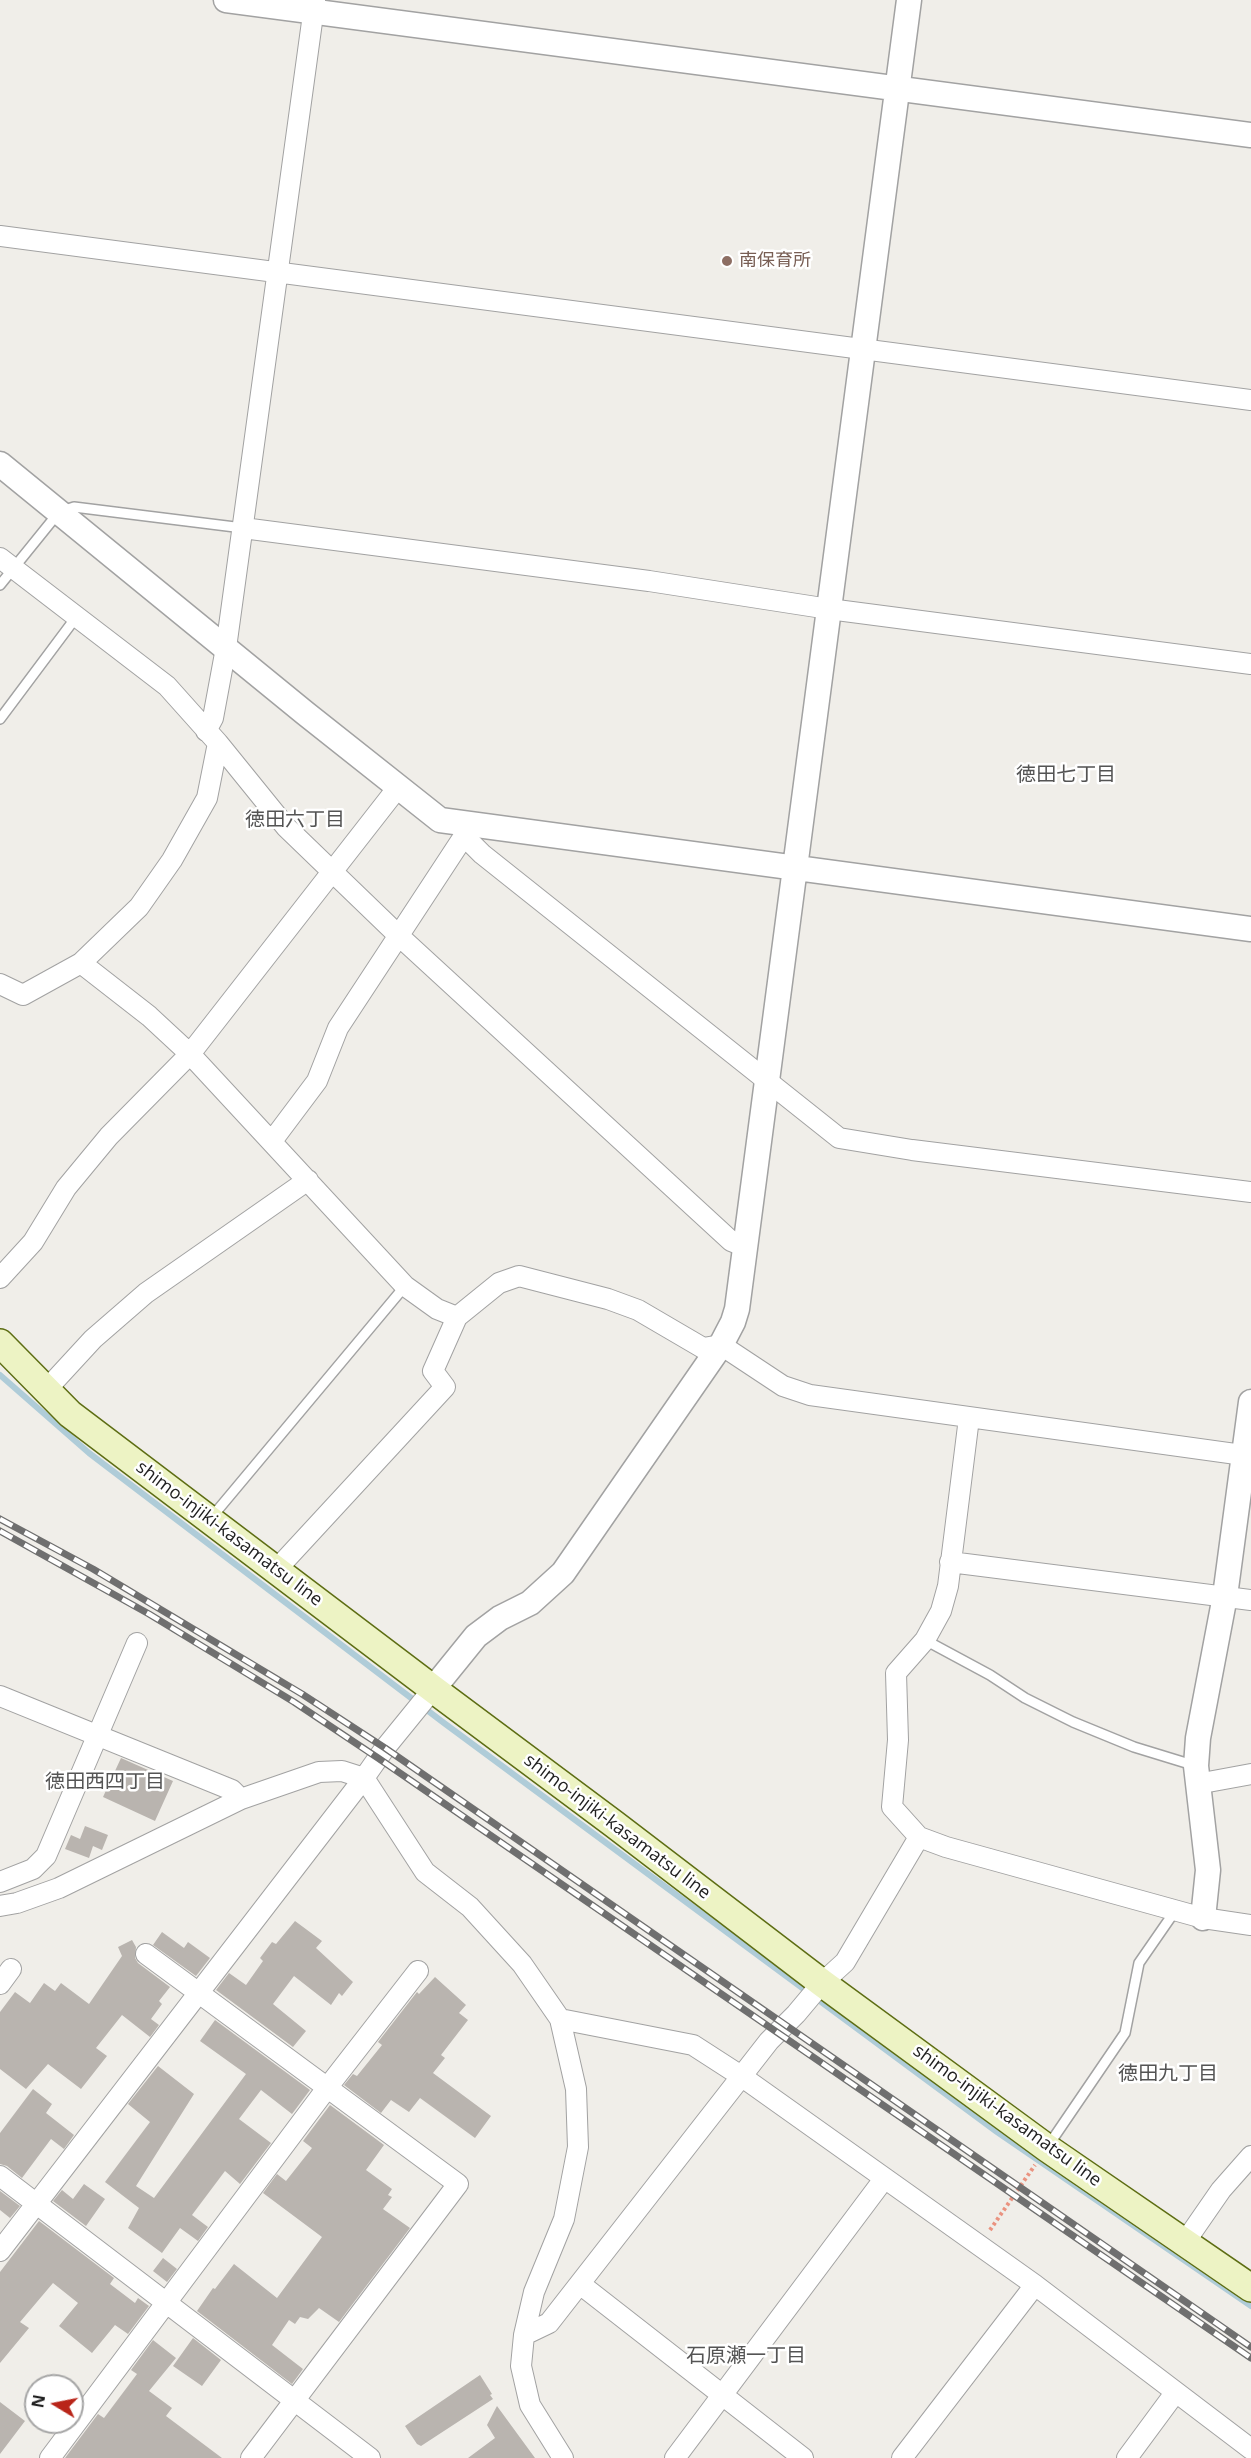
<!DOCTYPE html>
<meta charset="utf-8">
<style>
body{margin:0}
#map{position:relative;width:1251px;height:2458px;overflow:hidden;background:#f0eee9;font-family:"Open Sans",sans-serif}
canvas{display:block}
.north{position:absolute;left:24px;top:2374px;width:60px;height:60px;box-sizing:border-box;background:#fff;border:2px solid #a6a6a6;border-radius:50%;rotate:280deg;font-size:16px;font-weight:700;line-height:24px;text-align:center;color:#212121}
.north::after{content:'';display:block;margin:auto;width:21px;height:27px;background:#b92519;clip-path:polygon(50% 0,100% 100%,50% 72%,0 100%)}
</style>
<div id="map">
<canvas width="1251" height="2458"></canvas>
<div class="north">N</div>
</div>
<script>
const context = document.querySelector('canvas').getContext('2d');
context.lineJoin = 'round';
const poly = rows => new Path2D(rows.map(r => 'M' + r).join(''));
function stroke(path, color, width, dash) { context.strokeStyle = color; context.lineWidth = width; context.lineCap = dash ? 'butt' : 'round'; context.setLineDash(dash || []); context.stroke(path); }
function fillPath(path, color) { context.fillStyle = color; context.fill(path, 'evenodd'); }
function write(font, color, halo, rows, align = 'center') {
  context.font = font + ' "Open Sans","Noto Sans JP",sans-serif'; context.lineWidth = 5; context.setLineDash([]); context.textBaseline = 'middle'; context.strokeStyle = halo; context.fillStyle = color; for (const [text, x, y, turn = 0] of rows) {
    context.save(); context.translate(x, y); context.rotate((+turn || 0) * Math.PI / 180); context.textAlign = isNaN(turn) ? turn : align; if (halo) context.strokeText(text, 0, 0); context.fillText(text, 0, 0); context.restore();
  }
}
stroke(poly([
 [0,1375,89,1453,444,1723,997,2132,1251,2306]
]), '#afccd8', 6);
fillPath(poly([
 [121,1758,173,1781,155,1821,103,1797],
 [85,1826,108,1835,102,1850,93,1846,89,1858,65,1849,71,1835,80,1839],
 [295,1921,322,1941,316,1948,353,1982,342,1996,339,1993,331,2005,294,1976,273,2004,306,2031,293,2047,216,1990,229,1973,246,1985,263,1961,260,1958,272,1942,276,1944],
 [162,1932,184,1948,188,1942,210,1958,196,1976,153,1945],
 [132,1940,136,1947,135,1958,138,1963,170,1987,159,2001,162,2004,151,2019,159,2025,150,2037,122,2015,96,2048,107,2056,81,2089,48,2064,26,2089,0,2069,0,2012,15,1992,30,2003,44,1983,55,1991,61,1983,89,2004,122,1956,118,1947],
 [435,1977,466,2005,459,2013,468,2020,441,2055,445,2058,433,2073,491,2116,475,2138,420,2098,409,2112,391,2100,381,2113,344,2085,353,2074,357,2076,382,2045,378,2042,417,1992,419,1994],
 [215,2020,310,2090,292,2114,261,2090,239,2119,271,2143,240,2184,225,2171,192,2215,208,2227,198,2241,180,2228,162,2253,128,2228,139,2208,105,2182,150,2122,128,2104,158,2066,194,2094,136,2186,154,2198,246,2074,200,2041],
 [33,2089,52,2104,46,2113,74,2135,64,2149,51,2139,22,2178,7,2166,0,2164,0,2133],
 [330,2105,384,2145,366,2170,392,2189,388,2195,392,2197,383,2209,410,2228,339,2322,319,2308,308,2319,300,2317,295,2324,289,2320,272,2345,303,2369,292,2384,197,2311,213,2288,215,2289,234,2264,277,2298,322,2237,263,2193,277,2174,286,2181,312,2148,303,2141],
 [84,2184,105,2199,86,2226,53,2201,62,2190,73,2199],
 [0,2191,20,2206,10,2218,0,2210],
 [39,2221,114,2278,110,2284,135,2303,138,2298,149,2306,128,2334,115,2325,92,2353,59,2326,78,2303,53,2283,20,2322,29,2328,0,2363,0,2272],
 [163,2258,177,2269,167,2282,153,2271],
 [193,2338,221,2360,202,2386,173,2366],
 [153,2340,176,2358,149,2391,172,2408,166,2416,222,2458,65,2458,98,2414,104,2418,137,2374,131,2370],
 [480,2375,492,2394,490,2395,493,2399,421,2446,417,2444,405,2426],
 [0,2402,25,2421,0,2454],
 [497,2406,535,2458,468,2458,495,2438,487,2425]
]), '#b9b4af');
const service = poly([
 [0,585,59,512,74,507,243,528],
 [0,719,77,616],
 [211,1518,405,1286],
 [925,1640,990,1675,1025,1698,1073,1722,1134,1747,1196,1766],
 [1048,2146,1125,2033,1139,1963,1175,1911]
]);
const minor = poly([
 [0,236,1251,400],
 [243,528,649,581,829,609,1251,664],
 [0,558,167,686,218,743,286,827,398,935,731,1241,746,1247],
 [206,731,213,718,226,648,315,0],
 [464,836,482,854,839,1138,912,1150,1251,1192],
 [81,963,149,1016,190,1054,405,1286,437,1309,457,1317,499,1283,519,1276,608,1299,638,1310,703,1348,721,1345,783,1386,810,1395,1251,1456],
 [0,984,23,995,81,963,139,907,172,860,207,798,218,743],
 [272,1141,317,1081,338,1028,464,836,465,825],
 [0,1278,33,1242,66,1188,109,1136,190,1054,399,786],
 [46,1390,93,1339,146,1293,308,1180],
 [969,1418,948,1586,941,1611,925,1640,896,1673,898,1740,892,1807,919,1837,946,1847,1203,1918,1251,1925],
 [950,1562,1251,1600],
 [276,1570,445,1387,433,1371,457,1317],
 [0,1696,232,1790,241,1799,319,1772,342,1771,364,1778,425,1872,470,1907,522,1964,560,2019,576,2089,578,2147,564,2219,534,2292,524,2335,521,2366,530,2405,563,2458],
 [1197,1784,1251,1774],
 [0,1882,33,1869,46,1856,137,1643],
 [0,1906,17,1903,59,1888,241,1799],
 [146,1954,458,2184,251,2458],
 [0,1984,11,1969],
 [560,2019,693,2045,741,2076,1035,2285,1251,2449],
 [0,2176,370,2458],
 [1185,2242,1221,2190,1251,2156],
 [0,2251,364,1778,385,1748,433,1689],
 [580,2284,803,2458],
 [524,2335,549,2323,769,2041,796,2014,822,1983,845,1962,919,1837],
 [50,2458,327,2088,418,1971],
 [675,2458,884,2179],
 [902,2458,1035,2285],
 [1127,2458,1175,2393]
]);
const tertiary = poly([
 [226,0,1251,135],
 [0,464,305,713,440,820,1251,929],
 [433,1689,476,1636,500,1618,530,1603,563,1573,721,1345,733,1322,737,1309,909,0],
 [1203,1918,1208,1870,1196,1766,1198,1738,1225,1596,1251,1402]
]);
const secondary = poly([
 [0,1343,70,1414,433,1689,614,1824,822,1983,1047,2148,1251,2288]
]);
stroke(service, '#a2a2a2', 12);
stroke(minor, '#a2a2a2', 22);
stroke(tertiary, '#a2a2a2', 27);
stroke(secondary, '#5d6d13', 30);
stroke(poly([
 [990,2230,1035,2165]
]), '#ea9380', 4, [3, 3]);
stroke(service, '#fff', 9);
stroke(minor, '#fff', 20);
stroke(tertiary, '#fff', 24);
stroke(secondary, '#edf3c4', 27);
const rail = poly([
 [0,1519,93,1569,302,1694,385,1748,1251,2347],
 [0,1531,149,1614,294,1702,378,1758,1251,2358]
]);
stroke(rail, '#6f6f6f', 7);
stroke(rail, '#fff', 4.5, [14]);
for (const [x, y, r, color] of [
 [727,261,6,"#8d6e63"]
]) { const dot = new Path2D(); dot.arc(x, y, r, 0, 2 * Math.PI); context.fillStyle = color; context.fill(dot); stroke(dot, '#fff', 2); }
write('18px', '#785e54', '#fff', [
 ["南保育所",739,261]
], 'left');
write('18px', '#212121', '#fff', [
 ["shimo-injiki-kasamatsu line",229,1534,37],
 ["shimo-injiki-kasamatsu line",617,1827,37],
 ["shimo-injiki-kasamatsu line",1007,2116,36]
]);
write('20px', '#545454', '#fff', [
 ["徳田七丁目",1066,775],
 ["徳田六丁目",295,820],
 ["徳田西四丁目",105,1782],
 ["徳田九丁目",1168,2074],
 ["石原瀬一丁目",746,2356]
]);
</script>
